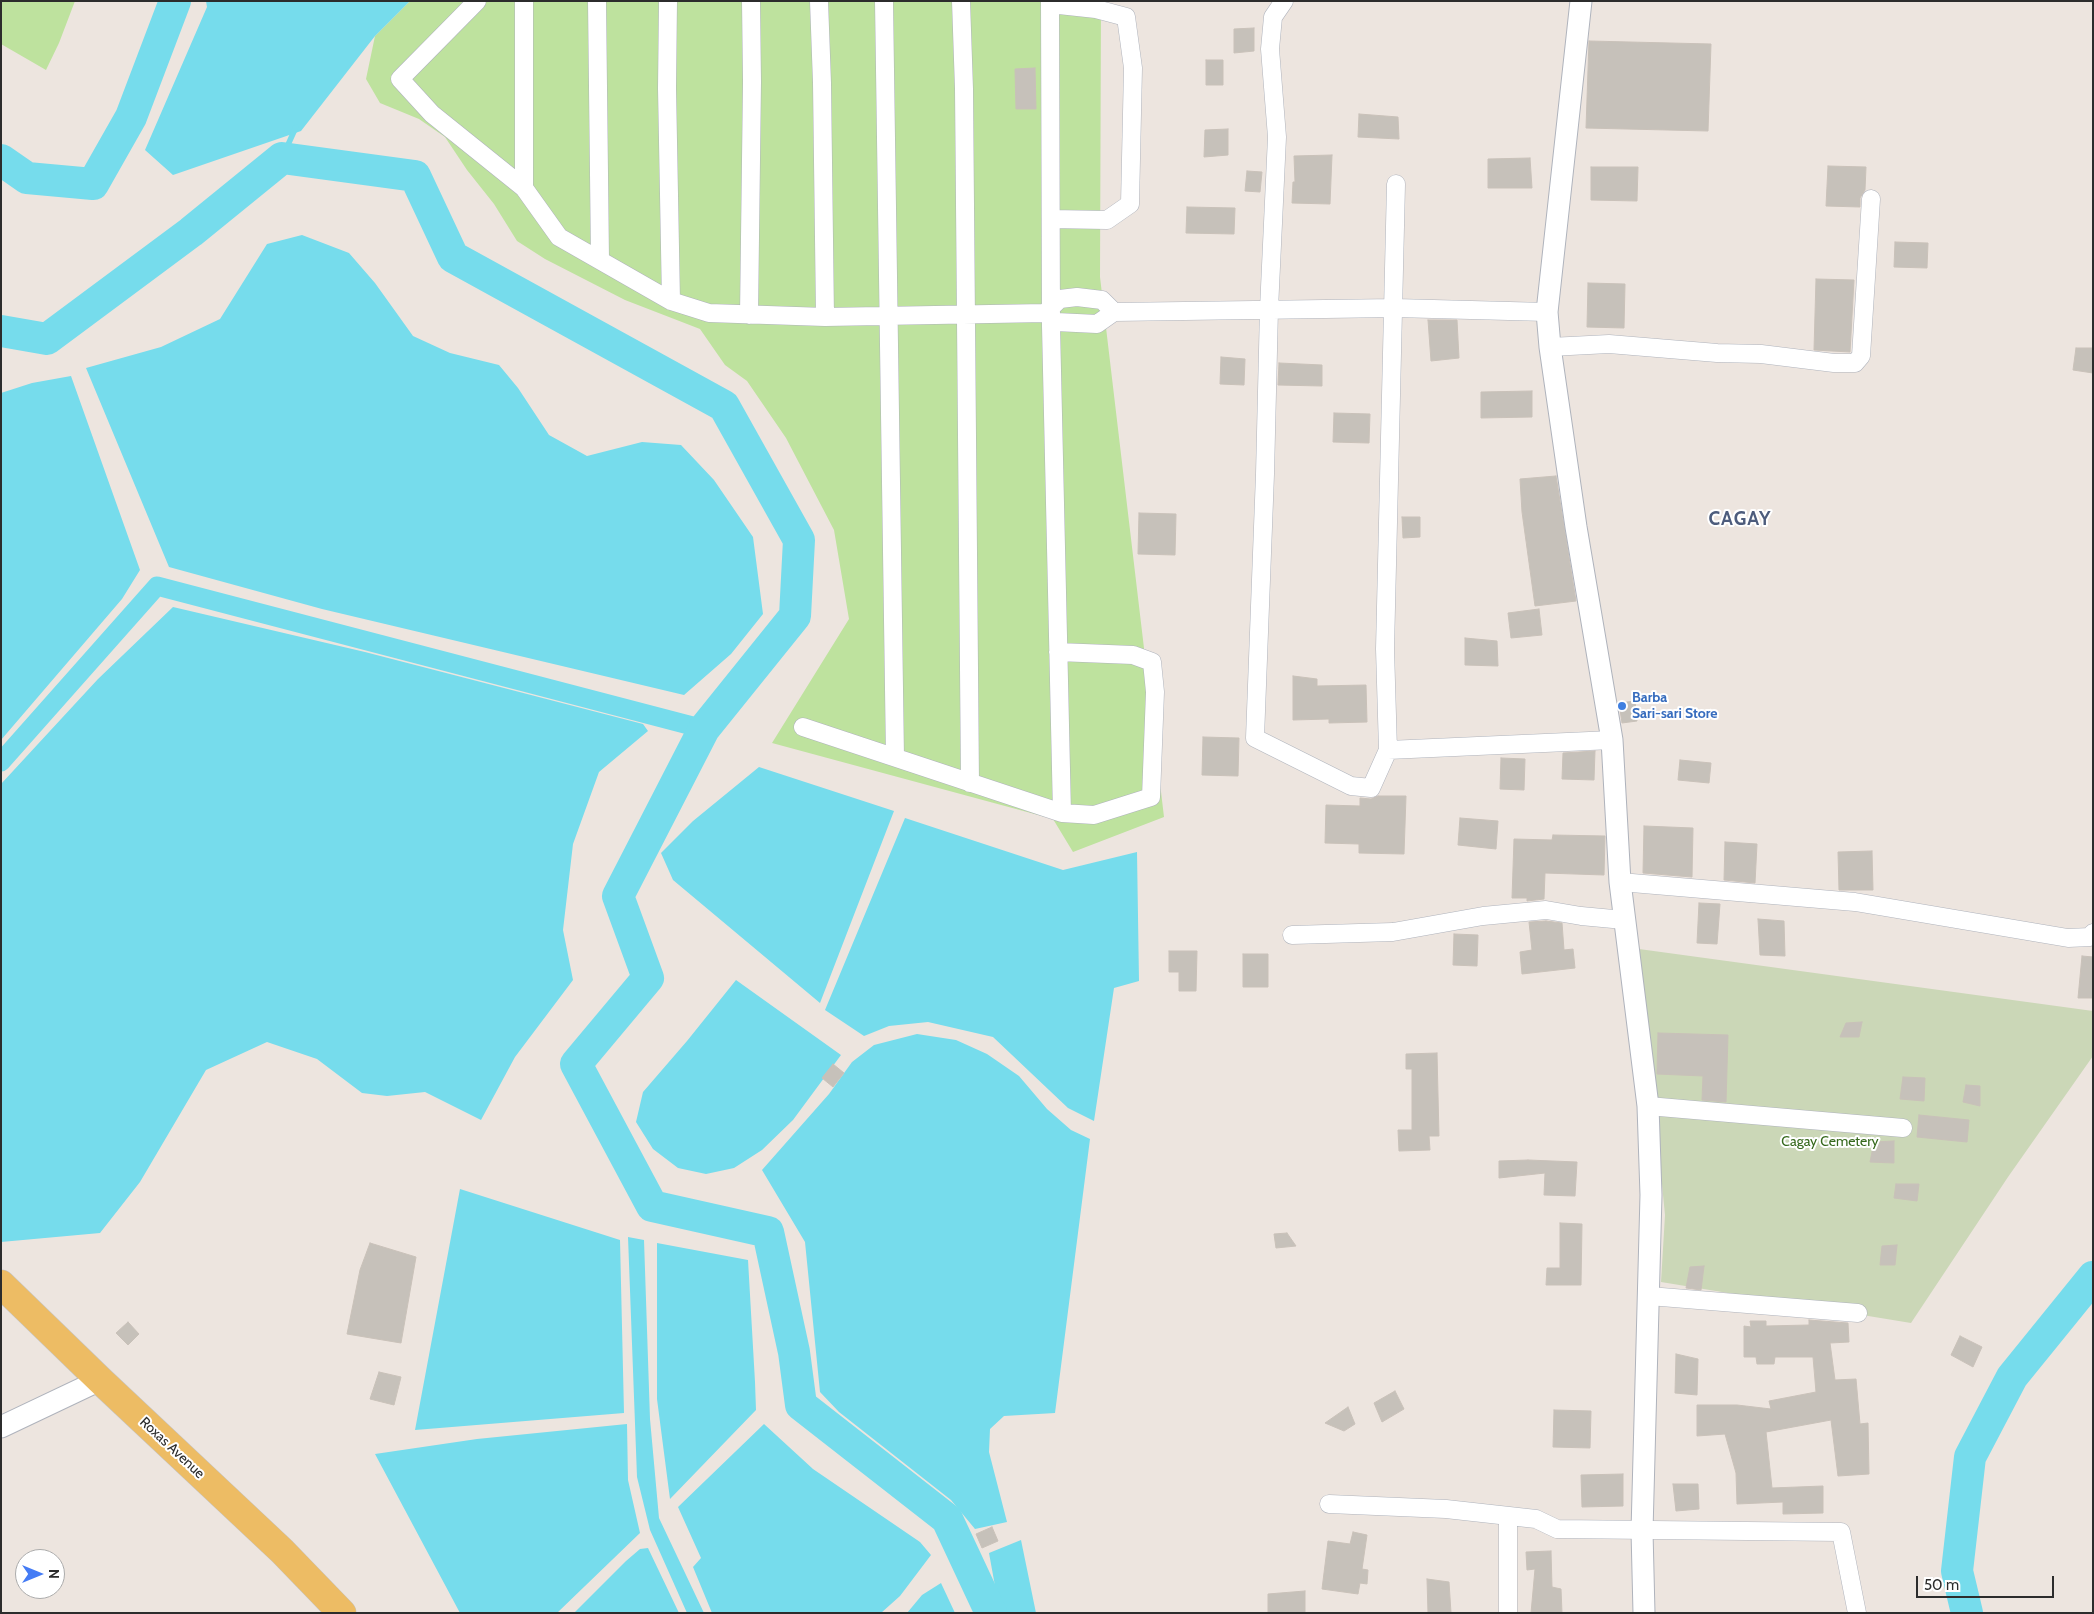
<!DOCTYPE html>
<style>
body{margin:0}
#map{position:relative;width:2094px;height:1614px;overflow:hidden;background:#ede5df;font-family:Cabin,sans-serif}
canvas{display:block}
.frame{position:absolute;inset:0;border:2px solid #2c2c2c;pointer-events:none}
.north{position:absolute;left:15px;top:1549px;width:50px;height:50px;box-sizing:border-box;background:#fff;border:1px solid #ababab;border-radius:50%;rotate:90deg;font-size:14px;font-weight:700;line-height:20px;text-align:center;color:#2c2c2c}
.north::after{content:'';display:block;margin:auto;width:18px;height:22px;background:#457cf5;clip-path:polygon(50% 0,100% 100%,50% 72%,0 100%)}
.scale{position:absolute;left:1916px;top:1576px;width:138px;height:22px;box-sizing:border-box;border:2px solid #2c2c2c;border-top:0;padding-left:6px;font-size:15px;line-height:18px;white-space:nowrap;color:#2c2c2c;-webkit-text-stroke:4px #fff;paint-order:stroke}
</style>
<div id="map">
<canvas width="2094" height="1614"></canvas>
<div class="frame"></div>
<div class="north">N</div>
<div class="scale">50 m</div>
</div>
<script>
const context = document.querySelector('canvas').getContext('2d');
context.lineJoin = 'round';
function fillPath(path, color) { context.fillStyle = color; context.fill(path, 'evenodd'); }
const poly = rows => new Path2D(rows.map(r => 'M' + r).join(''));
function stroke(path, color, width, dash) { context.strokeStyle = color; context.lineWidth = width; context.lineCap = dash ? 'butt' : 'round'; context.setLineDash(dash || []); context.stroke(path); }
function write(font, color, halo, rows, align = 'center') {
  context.font = font + ' Cabin,sans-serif'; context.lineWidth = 4; context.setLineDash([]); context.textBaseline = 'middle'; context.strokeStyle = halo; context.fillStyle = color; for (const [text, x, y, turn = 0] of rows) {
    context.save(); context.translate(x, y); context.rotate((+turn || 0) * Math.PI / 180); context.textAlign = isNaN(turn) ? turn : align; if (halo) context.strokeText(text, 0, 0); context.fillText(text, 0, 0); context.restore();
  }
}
fillPath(poly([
 [1,1,75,1,59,43,46,70,1,44],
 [410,1,1101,1,1100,277,1164,817,1073,852,1053,819,772,743,849,619,834,530,786,438,747,381,725,365,700,329,625,300,545,259,517,241,494,204,467,170,445,137,419,119,380,103,366,79,375,36]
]), '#bee29e');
fillPath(poly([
 [1639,949,2093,1011,2093,1056,2008,1177,1911,1323,1661,1282,1665,1215]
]), '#cbd7b7');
fillPath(poly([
 [206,1,410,1,375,36,301,131,173,175,145,150,207,7],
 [302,235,349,253,375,283,413,336,450,353,499,365,518,388,549,435,587,456,642,442,681,445,714,480,753,537,763,614,731,654,684,695,322,609,169,567,86,368,161,347,220,319,267,244],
 [71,376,140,570,122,599,1,740,1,393,32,383],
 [173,607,365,652,643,724,648,731,599,772,573,844,563,930,573,980,515,1057,481,1120,425,1092,387,1096,362,1093,317,1059,267,1042,206,1070,140,1182,100,1233,1,1242,1,784,98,679],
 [759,767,894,811,820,1003,673,880,661,853,693,821],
 [905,818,1063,870,1137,852,1139,981,1114,988,1094,1121,1068,1108,993,1037,928,1022,889,1026,864,1036,825,1010],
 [736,980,841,1055,793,1120,762,1150,734,1168,706,1174,678,1168,653,1149,636,1122,643,1092,687,1041],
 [917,1034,956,1040,987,1054,1019,1076,1047,1109,1071,1130,1090,1139,1055,1413,1004,1416,990,1429,989,1452,1007,1522,975,1529,951,1500,839,1412,820,1392,805,1242,762,1170,829,1094,852,1062,874,1045],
 [460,1189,620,1240,624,1413,415,1430],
 [628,1237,644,1240,650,1419,659,1518,704,1613,687,1613,650,1530,637,1477],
 [657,1243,748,1260,755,1382,756,1410,670,1499,657,1399],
 [627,1424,628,1480,640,1533,557,1613,460,1613,375,1454,477,1439],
 [764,1424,813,1469,920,1542,931,1555,900,1596,881,1613,712,1613,693,1567,701,1558,678,1507],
 [1021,1540,1036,1613,1004,1613,997,1597,989,1553],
 [648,1548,679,1613,574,1613,626,1561,640,1549],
 [941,1583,955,1613,907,1613,922,1595]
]), '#76dcec');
stroke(poly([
 [282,158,296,127]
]), '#76dcec', 5.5);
stroke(poly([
 [1,762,157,586,704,729]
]), '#76dcec', 19);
stroke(poly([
 [1,160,27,178,93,184,131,117,175,1],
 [1,331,47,339,191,232,282,158,415,176,453,257,724,406,799,540,795,616,704,729,618,896,648,978,576,1064,652,1206,768,1232,794,1352,801,1405,947,1519,991,1613],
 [1967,1613,1957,1571,1970,1457,2012,1377,2093,1277]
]), '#76dcec', 32);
const building = poly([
 [1254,28,1254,51,1234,53,1234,29,1254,28],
 [1589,41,1711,44,1708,131,1586,128,1589,41],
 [1206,60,1223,60,1223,85,1206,85,1206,60],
 [1035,68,1036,109,1016,109,1015,69,1035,68],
 [1359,114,1398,117,1399,139,1358,137,1359,114],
 [1228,129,1228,155,1204,157,1205,130,1228,129],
 [1332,155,1330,204,1292,203,1293,182,1295,182,1294,156,1332,155],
 [1530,158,1532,188,1488,188,1488,159,1530,158],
 [1828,166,1866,167,1865,190,1860,198,1860,207,1826,206,1828,166],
 [1591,167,1638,167,1637,201,1591,200,1591,167],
 [1247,171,1262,172,1260,192,1245,191,1247,171],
 [1187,207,1235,208,1234,234,1186,233,1187,207],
 [1895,242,1928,243,1927,268,1894,267,1895,242],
 [1816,279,1854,280,1850,352,1814,350,1816,279],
 [1588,283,1625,284,1624,328,1587,327,1588,283],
 [1428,320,1457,320,1459,358,1431,361,1428,320],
 [2076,348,2093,348,2093,373,2073,370,2076,348],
 [1221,357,1245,359,1244,385,1220,384,1221,357],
 [1279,363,1322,365,1322,386,1278,385,1279,363],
 [1532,391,1532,417,1481,418,1481,392,1532,391],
 [1334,413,1370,414,1369,443,1333,442,1334,413],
 [1556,476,1576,601,1535,606,1522,512,1520,479,1556,476],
 [1139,513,1176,514,1175,555,1138,554,1139,513],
 [1402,517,1420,517,1420,537,1403,538,1402,517],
 [1539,609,1542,635,1511,638,1508,613,1539,609],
 [1465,638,1497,641,1498,666,1465,665,1465,638],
 [1293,676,1317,679,1317,686,1366,685,1367,722,1329,723,1329,719,1293,720,1293,676],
 [1635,701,1637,721,1622,723,1619,703,1635,701],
 [1203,737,1239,738,1238,776,1202,775,1203,737],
 [1595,751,1594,780,1562,779,1563,753,1595,751],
 [1501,758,1525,759,1524,790,1500,789,1501,758],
 [1680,760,1711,763,1709,783,1678,780,1680,760],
 [1378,796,1406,796,1404,854,1359,853,1359,844,1325,843,1326,805,1360,806,1360,798,1371,799,1378,796],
 [1460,818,1498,821,1496,849,1458,845,1460,818],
 [1644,826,1693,828,1692,877,1643,873,1644,826],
 [1553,835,1605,836,1604,875,1545,873,1544,899,1527,901,1527,898,1512,898,1514,839,1552,840,1553,835],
 [1725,842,1757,844,1755,883,1724,880,1725,842],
 [1872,851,1873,890,1839,890,1838,852,1872,851],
 [1699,903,1720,904,1717,944,1697,943,1699,903],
 [1758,919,1784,921,1785,956,1760,955,1758,919],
 [1546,921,1562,923,1564,950,1573,949,1575,968,1522,974,1520,952,1532,950,1529,922,1546,921],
 [1454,934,1478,935,1477,966,1453,965,1454,934],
 [1169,951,1197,951,1196,991,1179,991,1179,972,1169,972,1169,951],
 [1243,954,1268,954,1268,987,1243,987,1243,954],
 [2082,956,2093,957,2093,998,2078,998,2082,956],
 [1862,1022,1859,1037,1840,1037,1846,1023,1862,1022],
 [1658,1033,1728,1035,1726,1102,1702,1100,1703,1076,1657,1074,1658,1033],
 [1437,1053,1439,1136,1429,1136,1430,1150,1399,1151,1398,1130,1412,1130,1412,1069,1406,1069,1406,1054,1437,1053],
 [833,1064,844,1073,833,1087,822,1078,833,1064],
 [1903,1077,1925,1078,1924,1101,1900,1099,1903,1077],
 [1966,1085,1980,1086,1980,1106,1963,1102,1966,1085],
 [1919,1115,1969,1120,1967,1142,1917,1137,1919,1115],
 [1894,1141,1894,1163,1870,1162,1874,1142,1894,1141],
 [1528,1160,1577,1162,1575,1196,1544,1195,1545,1173,1499,1178,1499,1161,1528,1160],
 [1896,1184,1919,1184,1917,1201,1894,1198,1896,1184],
 [1560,1223,1582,1224,1581,1285,1546,1285,1547,1268,1560,1268,1560,1223],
 [1287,1233,1296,1246,1276,1248,1274,1234,1287,1233],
 [370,1243,416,1257,401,1343,347,1334,360,1270,370,1243],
 [1897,1245,1895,1265,1880,1265,1882,1246,1897,1245],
 [1704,1266,1701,1290,1686,1288,1690,1267,1704,1266],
 [1809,1320,1848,1323,1849,1342,1830,1343,1835,1380,1856,1379,1860,1424,1868,1423,1869,1474,1838,1476,1831,1420,1766,1432,1772,1488,1823,1486,1823,1513,1783,1514,1783,1502,1737,1504,1736,1473,1725,1434,1697,1436,1697,1405,1737,1405,1771,1409,1769,1401,1816,1392,1813,1357,1775,1357,1774,1364,1757,1364,1756,1357,1744,1357,1744,1326,1751,1327,1750,1321,1766,1321,1766,1326,1809,1325,1809,1320],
 [128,1322,139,1334,128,1345,116,1333,128,1322],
 [1960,1336,1982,1347,1973,1367,1951,1355,1960,1336],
 [1676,1354,1698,1359,1697,1395,1675,1393,1676,1354],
 [379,1372,401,1377,394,1405,370,1399,379,1372],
 [1395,1391,1404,1409,1382,1422,1374,1403,1395,1391],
 [1348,1407,1355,1424,1344,1431,1325,1423,1348,1407],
 [1554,1410,1591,1411,1590,1448,1553,1447,1554,1410],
 [1623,1474,1623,1506,1582,1507,1581,1475,1623,1474],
 [1673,1484,1698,1484,1699,1509,1676,1511,1673,1484],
 [992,1527,998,1541,982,1548,976,1534,992,1527],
 [1353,1532,1367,1535,1362,1569,1368,1570,1367,1584,1360,1583,1358,1594,1322,1589,1328,1541,1350,1544,1353,1532],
 [1551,1551,1552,1587,1561,1589,1562,1613,1531,1613,1535,1569,1527,1570,1526,1552,1551,1551],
 [1427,1579,1449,1582,1451,1613,1428,1613,1427,1579],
 [1305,1591,1305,1613,1268,1613,1268,1594,1305,1591]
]);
fillPath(building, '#c6c1ba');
stroke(building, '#c9c1b9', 1);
const minor = poly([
 [477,1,400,79,432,114,524,188,559,237,671,301,709,313,825,317,1045,313,1056,322,1097,324,1114,312,1395,308,1547,312],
 [524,1,524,188],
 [597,1,600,260],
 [668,1,667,88,671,301],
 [819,1,822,83,825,317],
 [884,1,895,757],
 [961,1,964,89,970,783],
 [1050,1,1051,326,1062,813],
 [1284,1,1273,17,1270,49,1277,137,1269,309,1265,474,1255,738,1351,786,1371,788,1388,750,1385,649,1396,184],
 [1050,4,1096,9,1126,17,1133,68,1130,204,1107,220,1051,219],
 [1045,313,1060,299,1077,297,1102,300,1114,312],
 [749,315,752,82,751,1],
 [1550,347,1609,344,1717,353,1761,354,1834,363,1855,363,1861,356,1871,199],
 [803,727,1062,813,1094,815,1151,797,1155,692,1152,662,1133,655,1058,652],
 [1388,750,1612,740],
 [1620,882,1855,902,2068,938,2090,937,2093,933],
 [1292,935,1393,932,1483,916,1546,910,1581,916,1624,920],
 [1648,1106,1903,1128],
 [1649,1296,1858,1313],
 [1329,1504,1446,1509,1536,1519,1557,1529,1841,1532,1857,1613],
 [1508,1613,1508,1516]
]);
const tertiary = poly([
 [1581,1,1547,312,1550,347,1576,527,1612,740,1620,882,1648,1106,1651,1195,1642,1531,1644,1613],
 [1,1427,100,1380]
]);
const primary = poly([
 [1,1284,100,1380,282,1551,342,1613]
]);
stroke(minor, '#afb3bc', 19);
stroke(tertiary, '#afb3bc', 23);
stroke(primary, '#c4c4c4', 29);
stroke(minor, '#fff', 18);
stroke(tertiary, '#fff', 21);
stroke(primary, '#edbc64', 28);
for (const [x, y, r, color] of [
 [1622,706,5,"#3f7fe0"]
]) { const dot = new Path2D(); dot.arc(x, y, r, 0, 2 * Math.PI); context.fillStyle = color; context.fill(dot); stroke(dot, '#fff', 2); }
write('bold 14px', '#366cbe', '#fff', [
 ["Barba",1632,698],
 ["Sari-sari Store",1632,714]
], 'left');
write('14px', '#36691d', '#fff', [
 ["Cagay Cemetery",1830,1142]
]);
write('14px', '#2c2c2c', '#fff', [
 ["Roxas Avenue",172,1448,43]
]);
context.letterSpacing = '1px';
write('bold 19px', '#4d5c7c', '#fff', [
 ["CAGAY",1740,519]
]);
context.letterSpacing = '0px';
</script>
